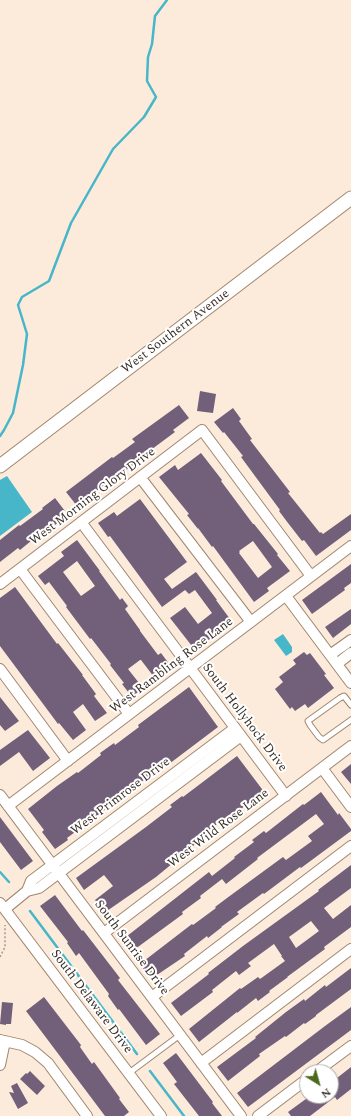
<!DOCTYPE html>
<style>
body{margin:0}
#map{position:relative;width:351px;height:1116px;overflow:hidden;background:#fcebdb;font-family:Spectral,serif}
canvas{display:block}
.north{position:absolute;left:299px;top:1064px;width:40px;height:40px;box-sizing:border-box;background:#fff;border:1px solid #b0aba7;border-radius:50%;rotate:143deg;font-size:11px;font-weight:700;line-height:16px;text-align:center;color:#392e24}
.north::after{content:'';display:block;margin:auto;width:14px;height:18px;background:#4b681c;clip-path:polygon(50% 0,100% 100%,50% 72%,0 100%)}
</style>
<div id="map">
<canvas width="351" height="1116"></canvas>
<div class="north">N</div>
</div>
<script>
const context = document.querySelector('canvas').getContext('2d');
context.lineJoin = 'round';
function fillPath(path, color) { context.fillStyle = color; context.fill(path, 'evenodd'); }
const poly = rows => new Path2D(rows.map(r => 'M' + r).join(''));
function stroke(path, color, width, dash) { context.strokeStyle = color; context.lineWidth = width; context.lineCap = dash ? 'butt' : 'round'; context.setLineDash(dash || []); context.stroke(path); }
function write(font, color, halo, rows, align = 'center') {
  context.font = font + ' Spectral,serif'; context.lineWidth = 4; context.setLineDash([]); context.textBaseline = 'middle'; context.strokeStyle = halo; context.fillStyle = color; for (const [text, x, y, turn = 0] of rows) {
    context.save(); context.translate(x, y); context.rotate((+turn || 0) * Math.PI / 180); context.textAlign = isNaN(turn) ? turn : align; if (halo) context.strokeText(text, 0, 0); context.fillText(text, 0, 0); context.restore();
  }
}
fillPath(poly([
 [7,476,32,512,0,536,0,480],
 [283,634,292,647,292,652,286,656,274,640]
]), '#47b6c9');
stroke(poly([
 [0,436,4,430,13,413,23,365,27,334,18,305,22,297,49,281,71,223,113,149,144,117,156,97,147,81,148,57,152,44,155,16,167,0],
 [0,872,9,882],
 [30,911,137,1054],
 [150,1071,184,1116]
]), '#47b6c9', 2.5);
fillPath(poly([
 [200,391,216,394,213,413,197,411],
 [179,405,189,418,173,430,175,432,140,458,141,459,111,481,111,480,77,506,66,492,112,457,113,458,135,442,132,439],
 [233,408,241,419,239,421,252,439,250,440,290,492,288,493,320,533,321,532,323,534,351,514,351,530,316,556,304,540,302,541,288,523,279,511,280,510,241,457,243,456,224,432,223,433,214,422],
 [201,453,222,480,221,481,253,524,254,524,278,554,277,555,290,571,267,588,269,591,254,602,213,546,212,547,198,528,198,529,187,515,189,514,159,477,175,465,178,470],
 [253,541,272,567,258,578,239,553,240,552,239,551],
 [55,498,68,515,55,525,54,523,31,540,31,541,20,550,18,548,0,562,0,540,19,525,20,526,43,509,42,508],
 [140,499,187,562,164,579,172,589,196,572,217,600,216,600,233,623,195,650,170,618,185,607,198,624,212,613,195,590,189,594,185,590,162,607,110,536,108,537,98,523,114,512,117,516],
 [77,540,100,571,99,571,120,600,122,598,128,606,125,609,140,630,140,631,158,655,161,653,170,665,154,677,141,660,140,660,128,669,143,688,132,697,122,684,124,683,110,665,111,664,91,638,90,639,66,607,67,606,49,582,45,585,38,576,64,556,61,552],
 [77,561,95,586,81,596,63,572],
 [351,564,351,583,344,588,345,590,312,614,302,600],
 [15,587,57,644,58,643,83,675,82,675,96,694,94,696,107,713,95,721,83,704,73,712,86,730,73,740,59,723,58,724,0,646,0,598],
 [351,609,351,624,333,638,325,627],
 [304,652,307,655,310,653,326,674,324,675,334,688,308,708,305,704,295,711,292,707,290,709,275,689,283,682,279,677,296,664,293,660],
 [189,687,218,727,169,764,167,762,148,777,123,795,125,797,111,807,110,806,67,838,68,840,55,849,42,832,44,830,28,809,57,786,77,772,78,773,101,755,100,753,114,743,115,745,139,727,138,725],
 [0,697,19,721,5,731,0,725],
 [28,730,50,758,33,771,19,752,0,766,0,750],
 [237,756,265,793,253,802,253,800,234,814,233,812,209,830,211,833,172,861,173,863,156,877,104,913,95,900,113,886,104,875,84,890,76,878,146,827,172,807,170,805,182,796,183,797],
 [351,764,351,784,341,772],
 [321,792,338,815,339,813,351,829,351,831,301,868,300,867,264,894,263,893,237,912,239,914,221,927,222,927,208,938,207,936,184,954,185,956,151,979,140,964,192,924,193,925,216,908,215,907,227,898,283,857,286,860,312,841,308,836,324,824,316,814,257,858,258,859,226,884,222,879,200,896,201,898,182,912,183,914,131,952,122,940,209,872,212,876,235,858,234,857,254,842,252,840,264,831,266,833,303,804,304,805],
 [0,817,33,861,21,870,0,842],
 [351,865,351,888,324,908,333,919,351,905,351,927,324,947,325,949,287,977,288,977,269,991,270,992,258,1001,256,998,237,1013,237,1012,199,1042,189,1029,240,988,241,989,258,977,260,979,285,961,281,956,282,956,274,944,248,963,251,966,239,975,236,971,212,990,213,992,181,1016,171,1003,209,974,208,973,243,946,319,891,318,890],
 [311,921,319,931,296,948,289,937],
 [55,895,82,931,83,930,110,965,120,978,118,980,160,1034,146,1045,119,1009,118,1010,108,996,109,994,79,953,76,956,67,943,68,942,40,906],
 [351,968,351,989,316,1015,316,1016,305,1024,304,1023,286,1037,285,1036,259,1054,260,1056,228,1081,217,1067,256,1038,255,1037,286,1012,304,999,305,1001,325,985,326,987],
 [44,997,81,1045,80,1047,92,1064,94,1062,120,1098,119,1099,129,1112,124,1116,105,1116,26,1011],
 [2,1002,13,1003,11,1024,6,1024,6,1025,0,1024],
 [351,1007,351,1030,248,1107,237,1093,325,1026],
 [176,1053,213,1102,212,1103,222,1116,199,1116,174,1084,177,1082,163,1063],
 [351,1067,351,1089,337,1100,335,1097,310,1116,291,1116,288,1112,310,1096,331,1096,331,1080,336,1076,337,1078],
 [30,1071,45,1086,37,1095,20,1079,26,1073,27,1074],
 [17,1083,28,1103,18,1109,9,1092,14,1093,11,1086]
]), '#725f79');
const lane = poly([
 [351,705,344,696,340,698,308,721,310,725,319,737,323,740,351,720],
 [129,1073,180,1035]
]);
const street = poly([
 [140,477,251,622],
 [81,522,286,796],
 [20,569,129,714],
 [0,584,202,430,311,576],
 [286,596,351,683],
 [330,655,351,640],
 [337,664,351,653],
 [0,669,68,761],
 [322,768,351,807],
 [0,795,241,1116],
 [8,806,351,546],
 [27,891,31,881,235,728],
 [0,903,161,1116],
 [5,909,27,891,39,888,241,736],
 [104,933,351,746],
 [152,997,351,846],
 [0,1040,22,1045,35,1052,48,1063,87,1116],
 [201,1063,351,949],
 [0,1065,5,1041],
 [316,1072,351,1046],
 [258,1116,307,1079]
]);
const secondary = poly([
 [0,466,351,198]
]);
stroke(lane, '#a0876e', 7);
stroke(street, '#a0876e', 12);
stroke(secondary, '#a0876e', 15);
stroke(poly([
 [0,957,5,947,5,925]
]), '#a7988b', 1.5, [2, 2]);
stroke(lane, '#fff', 5);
stroke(street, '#fff', 10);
stroke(secondary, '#fff', 13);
write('13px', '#392e24', '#fff', [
 ["West Southern Avenue",176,332,-37],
 ["West Morning Glory Drive",93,497,-37],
 ["West Rambling Rose Lane",172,666,-37],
 ["South Hollyhock Drive",244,718,53],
 ["West Primrose Drive",121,797,-37],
 ["West Wild Rose Lane",219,829,-37],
 ["South Sunrise Drive",131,948,53],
 ["South Delaware Drive",91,1002,53]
]);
</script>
